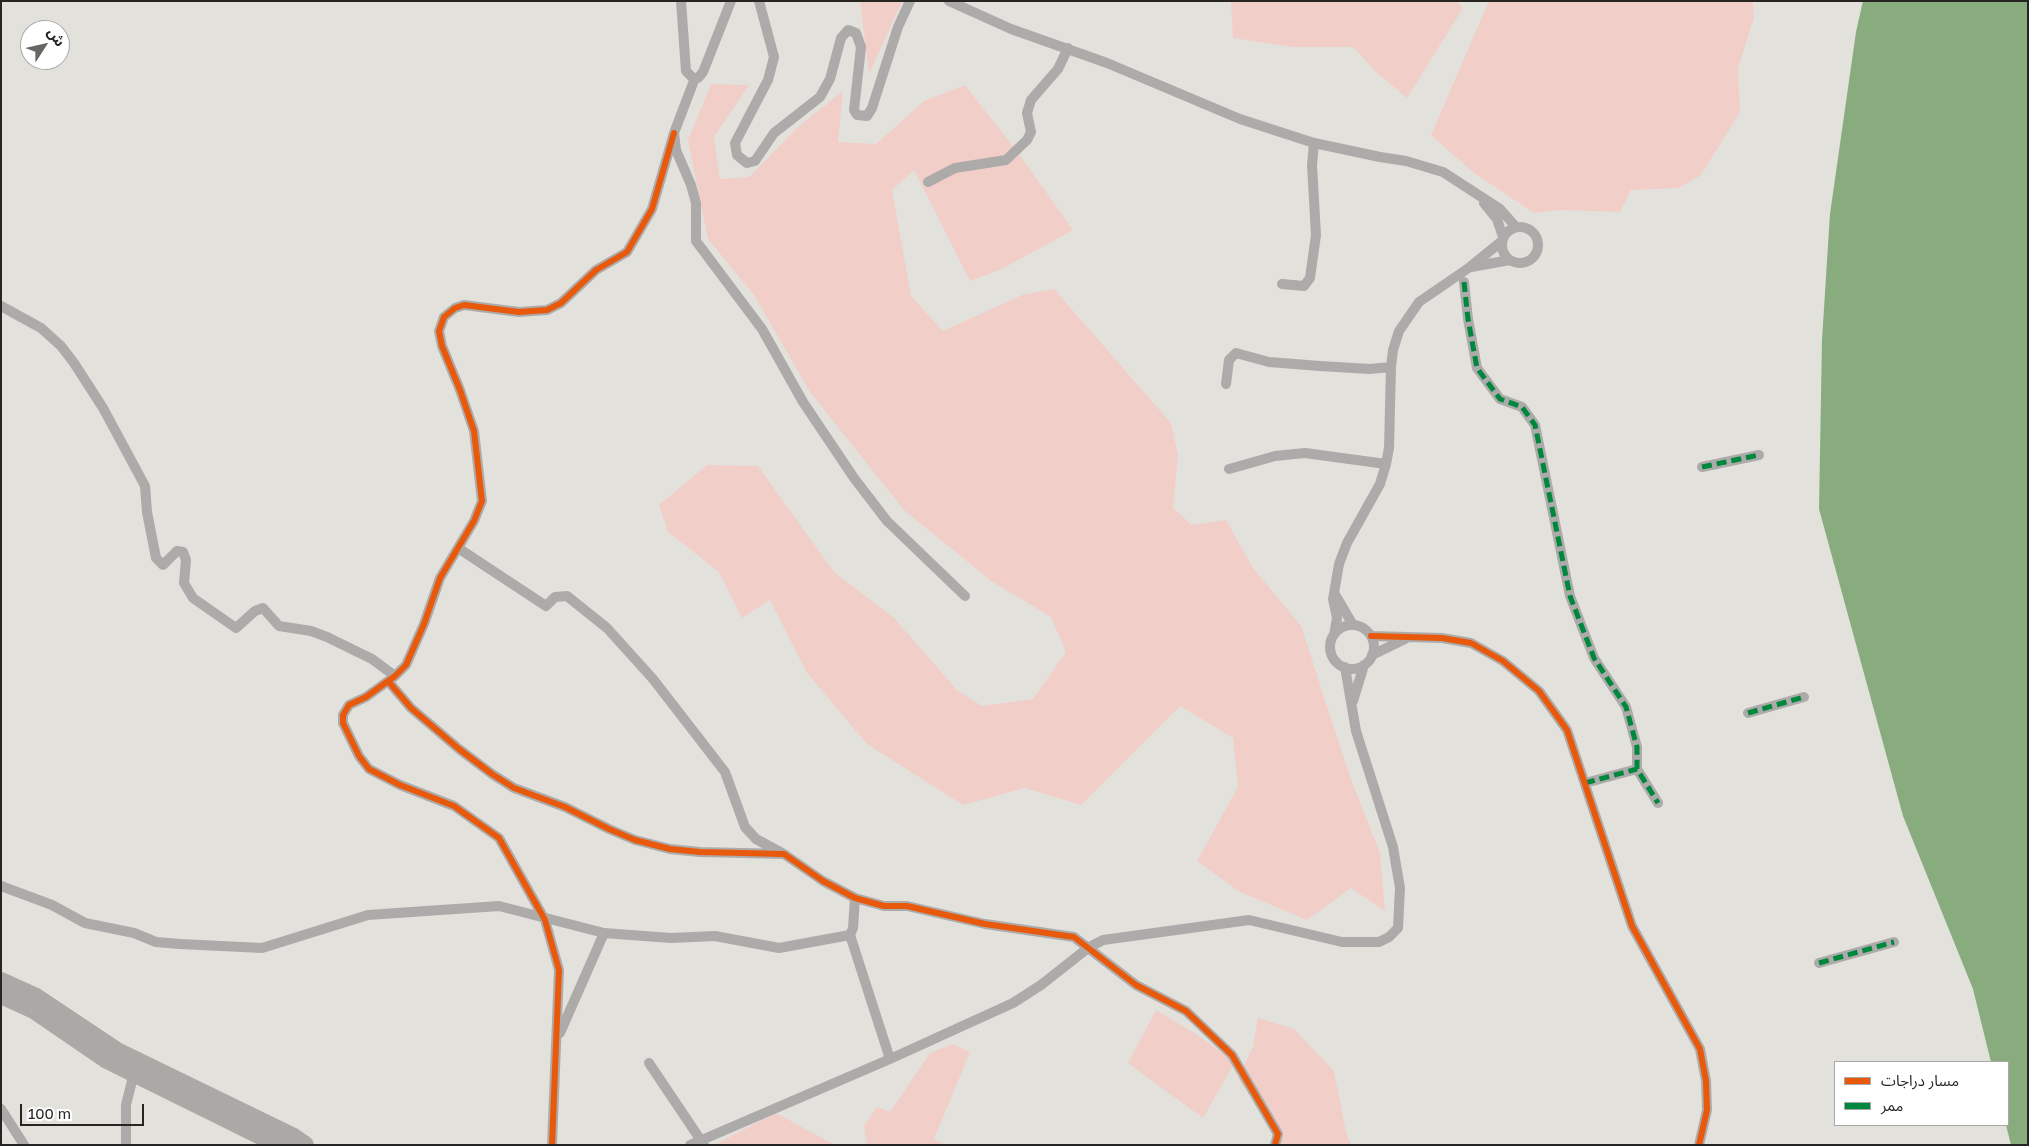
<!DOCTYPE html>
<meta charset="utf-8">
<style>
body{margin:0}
#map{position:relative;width:2029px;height:1146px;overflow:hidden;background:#e3e1dc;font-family:"Golos Text","Noto Sans Arabic",sans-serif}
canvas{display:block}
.frame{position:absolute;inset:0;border:2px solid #262522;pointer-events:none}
.legend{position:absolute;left:1834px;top:1061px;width:175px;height:65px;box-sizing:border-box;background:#fff;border:1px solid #a8a8a7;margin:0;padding:6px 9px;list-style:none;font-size:15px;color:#262522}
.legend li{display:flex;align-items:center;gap:10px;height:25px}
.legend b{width:25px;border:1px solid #a8a8a7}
.north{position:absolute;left:20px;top:20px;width:50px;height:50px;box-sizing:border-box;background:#fff;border:1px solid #a8a8a7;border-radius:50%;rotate:55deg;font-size:14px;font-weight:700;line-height:20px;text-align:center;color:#262522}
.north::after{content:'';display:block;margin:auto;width:18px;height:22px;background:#686763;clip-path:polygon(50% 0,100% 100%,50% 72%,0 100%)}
.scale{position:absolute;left:20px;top:1104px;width:124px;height:22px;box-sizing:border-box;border:2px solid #262522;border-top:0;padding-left:6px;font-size:15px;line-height:18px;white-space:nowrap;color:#262522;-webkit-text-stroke:4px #fff;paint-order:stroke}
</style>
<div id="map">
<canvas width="2029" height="1146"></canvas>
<div class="frame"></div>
<ul class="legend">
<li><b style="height:6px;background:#e8590c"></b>مسار دراجات</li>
<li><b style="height:6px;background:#00873e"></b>ممر</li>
</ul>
<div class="north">ش</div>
<div class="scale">100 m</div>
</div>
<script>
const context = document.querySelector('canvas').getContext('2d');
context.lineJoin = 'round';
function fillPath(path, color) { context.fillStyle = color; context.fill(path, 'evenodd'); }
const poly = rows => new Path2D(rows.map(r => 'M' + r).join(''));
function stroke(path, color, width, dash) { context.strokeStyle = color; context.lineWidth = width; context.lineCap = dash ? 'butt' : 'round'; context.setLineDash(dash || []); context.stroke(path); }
fillPath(poly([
 [860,1,902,1,869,74],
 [1231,1,1457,1,1463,8,1407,98,1376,72,1353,47,1292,47,1233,38],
 [1489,1,1753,1,1754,18,1738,68,1740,112,1701,175,1679,188,1631,190,1620,212,1558,210,1534,213,1474,173,1431,135],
 [711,84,749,85,714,137,720,179,749,177,798,127,843,91,838,142,876,144,924,101,965,85,1019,154,1073,230,1002,269,970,281,914,170,892,190,911,296,943,331,1022,295,1054,289,1171,423,1178,456,1173,508,1192,525,1226,520,1253,568,1301,626,1350,777,1380,853,1385,911,1351,888,1307,920,1240,892,1197,861,1238,787,1233,738,1180,706,1081,805,1025,788,963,805,867,744,807,673,770,600,742,618,719,572,668,532,659,505,707,465,758,466,834,572,894,618,957,690,982,706,1033,699,1066,652,1051,617,991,581,904,510,810,392,754,295,708,239,688,140],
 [1156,1010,1199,1036,1235,1062,1203,1118,1128,1063],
 [1258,1018,1294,1029,1334,1071,1346,1131,1351,1145,1274,1145,1279,1134,1238,1079,1253,1046],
 [953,1044,970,1052,934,1139,945,1145,867,1145,864,1126,877,1107,890,1112,930,1053],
 [776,1113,835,1145,714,1145]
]), '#f1cfc8');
fillPath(poly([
 [1863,1,2028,1,2028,1145,2011,1145,2006,1125,2008,1125,2008,1062,1991,1062,1973,989,1903,816,1819,509,1822,340,1830,214,1856,32]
]), '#88ac7e');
stroke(poly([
 [681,1,686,71,693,78,698,78,703,72,731,1],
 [759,1,774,57,768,80,735,143,737,155,747,163,755,161,774,133,820,97,830,79,841,38,848,30,856,33,861,47,854,110,857,115,867,116,872,108,898,27,910,1],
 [949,1,1011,29,1107,63,1240,119,1314,143,1380,157,1406,161,1443,172,1500,209,1516,227],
 [695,78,674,133,676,150,691,185,696,203,696,241,762,329,803,402,854,478,887,521,965,596],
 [928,182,955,168,1006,160,1027,140,1031,132,1027,113,1031,100,1058,69,1068,48],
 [1484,203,1497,219,1503,237],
 '1502 245a18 18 0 1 1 36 0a18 18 0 1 1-36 0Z',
 [1471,267,1510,260],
 [1464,282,1468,319,1477,368,1500,399,1522,407,1535,425,1570,596,1594,658,1626,707,1637,747,1637,769,1658,803],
 [1282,284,1304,286,1310,278,1316,235,1312,165,1314,143],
 [1,306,41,328,61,346,74,363,103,408,145,486,147,512,156,558,163,565,177,551,183,552,186,560,184,583,193,598,236,628,255,611,263,608,279,626,311,631,327,637,372,659,395,676],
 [1226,384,1229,360,1236,353,1269,362,1320,366,1370,369,1391,367],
 [1702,467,1759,455],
 [1229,469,1275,456,1305,453,1386,464],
 [458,548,546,606,555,597,567,596,607,628,653,679,725,772,745,827,756,839,782,853],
 [1336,596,1353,625],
 '1330 647a22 22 0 1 1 44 0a22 22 0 1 1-44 0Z',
 [1334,635,1337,618,1333,599,1339,564,1347,543,1380,484,1386,464,1389,448,1391,367,1393,350,1399,331,1419,302,1470,267,1502,241],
 [1371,636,1442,638,1471,643,1503,661,1539,691,1567,730,1632,926,1700,1049,1706,1081,1707,1110,1699,1145],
 [1372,655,1405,639],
 [388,681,411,708,459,749,492,774,514,788,565,807,609,829,635,840,670,849,700,852,784,854,823,881,855,898,884,906,907,906,985,924,1074,937,1136,985,1186,1011,1232,1055,1278,1134,1275,1145],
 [1353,701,1364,665],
 [1748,713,1804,697],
 [1585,783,1637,769],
 [1,886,52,905,85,923,134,933,156,942,180,944,262,948,368,915,499,906,604,933,671,938,715,936,779,948,850,935],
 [855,898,853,928,850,935,890,1059],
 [1819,963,1894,942],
 [560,1033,604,933],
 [649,1063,704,1145],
 [1,1109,24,1145],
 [126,1145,126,1105,134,1073],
 [552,1145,559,970,545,920,499,838,454,806,400,785,369,769,359,756,343,723,343,715,349,705,366,697,395,676,406,665,424,624,440,578,474,521,482,501,474,431,460,390,442,346,439,331,444,317,455,308,464,305,519,312,547,310,561,303,596,270,627,252,652,209,674,133],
 [690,1145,890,1059,1013,1003,1041,985,1088,948,1103,940,1249,920,1342,942,1379,942,1389,937,1398,928,1400,888,1393,847,1356,731,1345,667]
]), '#adabaa', 10);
stroke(poly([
 [1,981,36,997,117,1051,292,1136,305,1145],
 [1,995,34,1010,107,1060,279,1145]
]), '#aba9a6', 18);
stroke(poly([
 [1464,282,1468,319,1477,368,1500,399,1522,407,1535,425,1570,596,1594,658,1626,707,1637,747,1637,769,1658,803],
 [1702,467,1759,455],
 [1748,713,1804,697],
 [1585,783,1637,769],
 [1819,963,1894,942]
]), '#00873e', 5, [10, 5]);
stroke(poly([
 [1371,636,1442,638,1471,643,1503,661,1539,691,1567,730,1632,926,1700,1049,1706,1081,1707,1110,1699,1145],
 [388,681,411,708,459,749,492,774,514,788,565,807,609,829,635,840,670,849,700,852,784,854,823,881,855,898,884,906,907,906,985,924,1074,937,1136,985,1186,1011,1232,1055,1278,1134,1275,1145],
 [552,1145,559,970,545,920,499,838,454,806,400,785,369,769,359,756,343,723,343,715,349,705,366,697,395,676,406,665,424,624,440,578,474,521,482,501,474,431,460,390,442,346,439,331,444,317,455,308,464,305,519,312,547,310,561,303,596,270,627,252,652,209,674,133]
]), '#e8590c', 6);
</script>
